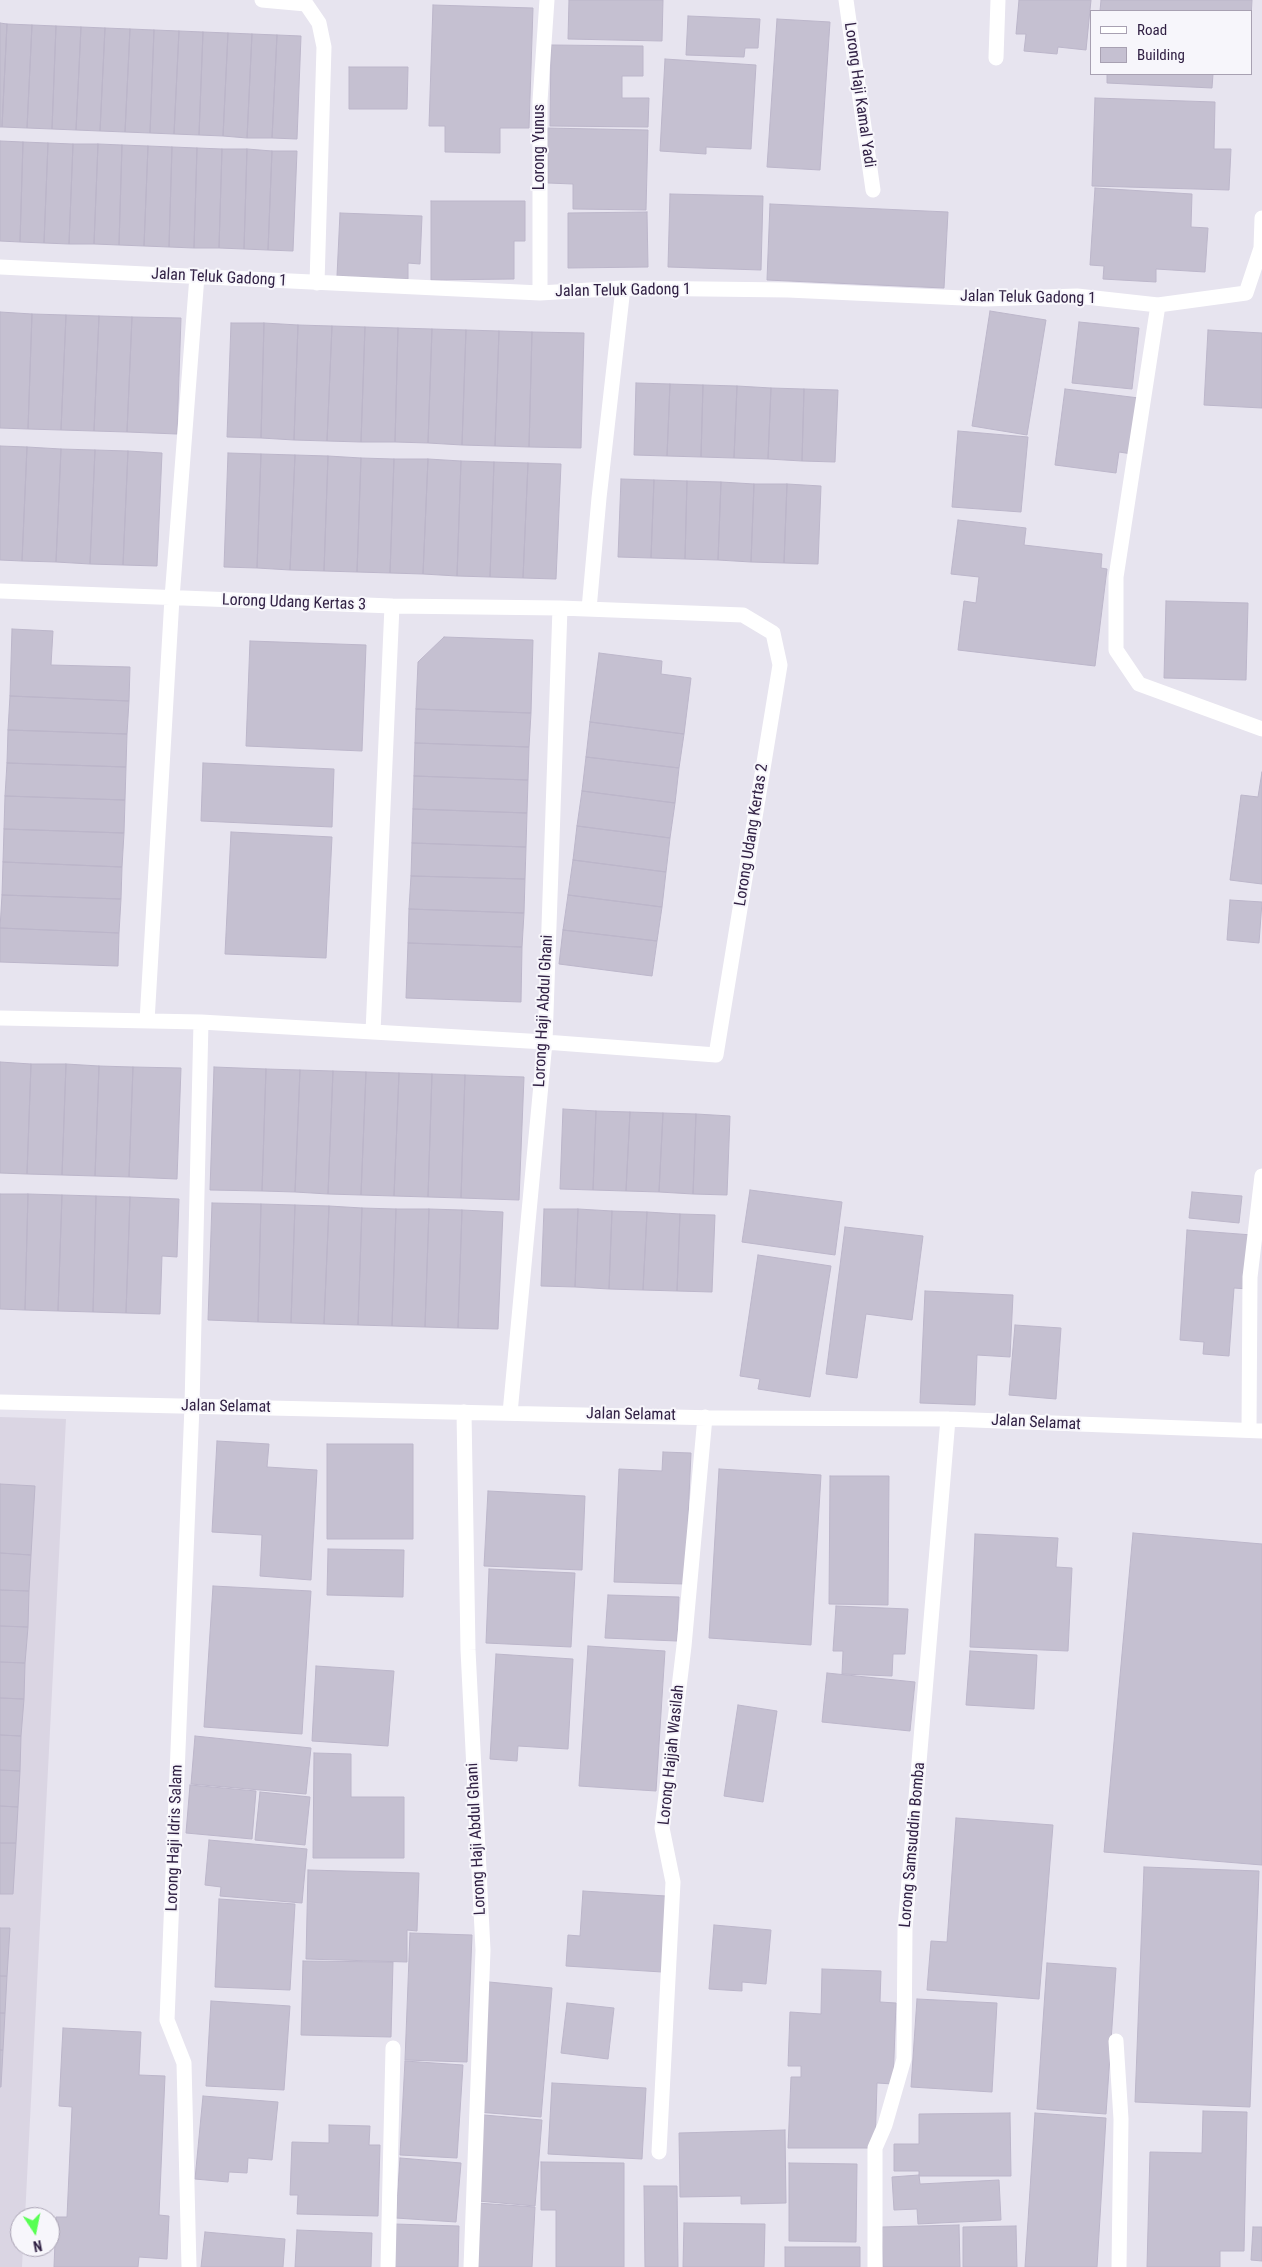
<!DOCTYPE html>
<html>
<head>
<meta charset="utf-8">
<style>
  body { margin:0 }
  #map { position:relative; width:1262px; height:2267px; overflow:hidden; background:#e7e4ef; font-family:"Roboto Condensed",sans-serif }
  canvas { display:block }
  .legend { position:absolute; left:1090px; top:10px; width:162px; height:65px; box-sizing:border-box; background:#f7f6fb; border:1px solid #a8a1b2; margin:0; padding:6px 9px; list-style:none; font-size:15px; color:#312144 }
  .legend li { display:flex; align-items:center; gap:10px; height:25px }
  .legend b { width:25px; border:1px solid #a8a1b2 }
  .north { position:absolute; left:10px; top:2207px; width:50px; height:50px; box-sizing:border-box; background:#f7f6fb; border:1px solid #a8a1b2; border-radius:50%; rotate:169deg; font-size:14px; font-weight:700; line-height:20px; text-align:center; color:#312144 }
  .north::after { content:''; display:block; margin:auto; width:18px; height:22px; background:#57ff52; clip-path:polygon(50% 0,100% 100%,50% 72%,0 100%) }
</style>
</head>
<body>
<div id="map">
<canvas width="1262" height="2267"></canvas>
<ul class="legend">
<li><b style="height:6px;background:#fff"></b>Road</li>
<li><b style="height:14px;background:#c5c0d1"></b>Building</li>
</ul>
<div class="north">N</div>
</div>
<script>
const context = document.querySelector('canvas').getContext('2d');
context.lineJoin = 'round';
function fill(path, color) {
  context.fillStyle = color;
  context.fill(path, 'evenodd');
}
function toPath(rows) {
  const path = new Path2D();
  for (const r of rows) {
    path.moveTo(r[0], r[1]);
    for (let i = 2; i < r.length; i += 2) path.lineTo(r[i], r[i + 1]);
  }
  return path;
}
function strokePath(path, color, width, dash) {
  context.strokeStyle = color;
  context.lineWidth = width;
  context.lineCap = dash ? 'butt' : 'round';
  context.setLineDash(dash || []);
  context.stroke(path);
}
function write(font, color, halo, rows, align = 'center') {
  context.font = font + ' "Roboto Condensed",sans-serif';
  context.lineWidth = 4;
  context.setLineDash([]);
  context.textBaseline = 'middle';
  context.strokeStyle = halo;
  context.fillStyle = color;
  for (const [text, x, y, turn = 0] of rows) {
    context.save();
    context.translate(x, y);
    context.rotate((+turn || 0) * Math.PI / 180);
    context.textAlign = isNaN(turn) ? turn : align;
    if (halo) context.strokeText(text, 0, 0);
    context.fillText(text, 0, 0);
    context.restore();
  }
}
const built = toPath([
  [0,1417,66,1419,25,2217,20,2217,20,2247,23,2247,22,2267,0,2267]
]);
const building = toPath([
  [569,0,663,0,662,41,568,39,569,0],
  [1019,0,1091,0,1086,50,1058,47,1057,54,1024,51,1026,34,1016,34,1019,0],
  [1101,0,1252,0,1251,18,1251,11,1100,11,1101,0],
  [433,5,533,8,529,128,500,128,500,153,445,152,445,126,429,126,433,5],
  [688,16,760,19,758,48,745,48,744,57,686,55,688,16],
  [777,19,830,22,820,170,767,167,777,19],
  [0,23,7,24,2,127,0,127,0,23],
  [7,24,32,25,27,128,2,127,7,24],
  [32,25,56,26,52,129,27,128,32,25],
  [56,26,81,27,76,130,52,129,56,26],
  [81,27,105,28,100,131,76,130,81,27],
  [105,28,130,29,125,132,100,131,105,28],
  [130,29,154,30,150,133,125,132,130,29],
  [154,30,179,31,174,134,150,133,154,30],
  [179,31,203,32,199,135,174,134,179,31],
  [203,32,228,33,223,136,199,135,203,32],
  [228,33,252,34,247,138,223,136,228,33],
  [252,34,277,35,272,138,247,138,252,34],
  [277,35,301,36,297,139,272,138,277,35],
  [551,45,643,46,643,76,622,76,622,98,649,98,648,127,550,126,551,45],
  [665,59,756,65,751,149,706,147,706,154,660,151,665,59],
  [349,67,408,67,407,109,349,109,349,67],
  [1107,74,1213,74,1212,88,1107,83,1107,74],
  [1095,98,1215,102,1214,149,1231,149,1229,190,1092,186,1095,98],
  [544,128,648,130,646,210,573,209,573,184,548,183,548,155,543,155,544,128],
  [0,141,23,142,20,242,0,241,0,141],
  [23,142,48,143,44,243,20,242,23,142],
  [48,143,73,144,69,244,44,243,48,143],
  [73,144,98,144,94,244,69,244,73,144],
  [98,144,122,145,119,245,94,244,98,144],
  [122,145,148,146,144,246,119,245,122,145],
  [148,146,172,147,169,247,144,246,148,146],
  [172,147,197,148,194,248,169,247,172,147],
  [197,148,222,149,219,248,194,248,197,148],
  [222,149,247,149,244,249,219,248,222,149],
  [247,149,272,151,268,250,244,249,247,149],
  [272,151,297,151,293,251,268,250,272,151],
  [1095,188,1192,194,1191,227,1208,228,1205,272,1156,269,1156,282,1103,279,1104,266,1090,265,1095,188],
  [670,194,763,196,761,270,668,267,670,194],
  [431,201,525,201,525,241,514,241,514,279,431,280,431,201],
  [770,204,948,212,944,288,767,280,770,204],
  [647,212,648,267,568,268,568,213,647,212],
  [340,213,422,216,420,264,408,263,408,279,337,276,340,213],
  [990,311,1046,320,1027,435,972,426,990,311],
  [0,312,32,314,28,429,0,428,0,312],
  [32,314,66,315,61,430,28,429,32,314],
  [66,315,99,316,94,431,61,430,66,315],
  [99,316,132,317,127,432,94,431,99,316],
  [132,317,181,318,177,434,127,432,132,317],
  [1079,322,1139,328,1132,389,1072,383,1079,322],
  [231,323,264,323,261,438,227,437,231,323],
  [264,323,298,325,294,440,261,438,264,323],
  [298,325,332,326,327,441,294,440,298,325],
  [332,326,365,327,361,442,327,441,332,326],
  [365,327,398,328,395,442,361,442,365,327],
  [398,328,432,329,428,443,395,442,398,328],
  [432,329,466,330,462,445,428,443,432,329],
  [466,330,499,331,495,446,462,445,466,330],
  [1208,330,1262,333,1262,408,1204,405,1208,330],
  [499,331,532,332,529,447,495,446,499,331],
  [532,332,584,333,581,448,529,447,532,332],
  [636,383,670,384,667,456,634,455,636,383],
  [670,384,703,385,701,457,667,456,670,384],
  [703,385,737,386,734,458,701,457,703,385],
  [737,386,771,388,768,459,734,458,737,386],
  [771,388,804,389,802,461,768,459,771,388],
  [804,389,838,390,835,462,802,461,804,389],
  [1065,389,1139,398,1132,454,1119,452,1116,473,1055,465,1065,389],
  [958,431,1028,437,1021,512,952,507,958,431],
  [0,446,27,447,22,561,0,560,0,446],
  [27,447,61,449,56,562,22,561,27,447],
  [61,449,95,450,90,564,56,562,61,449],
  [95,450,128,451,123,565,90,564,95,450],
  [128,451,162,453,157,566,123,565,128,451],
  [228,453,261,454,257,568,224,567,228,453],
  [261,454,295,455,290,570,257,568,261,454],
  [295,455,328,456,324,571,290,570,295,455],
  [328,456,361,458,357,572,324,571,328,456],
  [361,458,394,459,390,573,357,572,361,458],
  [394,459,428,459,423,574,390,573,394,459],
  [428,459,461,461,457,576,423,574,428,459],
  [461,461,494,462,490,577,457,576,461,461],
  [494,462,528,463,523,578,490,577,494,462],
  [528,463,561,464,556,579,523,578,528,463],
  [621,479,654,480,651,558,618,557,621,479],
  [654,480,687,481,685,559,651,558,654,480],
  [687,481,721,482,718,560,685,559,687,481],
  [721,482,754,484,751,562,718,560,721,482],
  [754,484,787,484,784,563,751,562,754,484],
  [787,484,821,486,818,564,784,563,787,484],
  [958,520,1026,528,1024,545,1102,554,1101,568,1107,569,1095,666,958,650,964,601,976,603,979,577,951,574,958,520],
  [1166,601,1248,603,1246,680,1164,678,1166,601],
  [12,629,53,631,51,665,130,667,129,701,10,696,12,629],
  [444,637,533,640,531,713,416,709,418,662,444,637],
  [250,641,366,645,362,751,246,746,250,641],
  [599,653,662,661,661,674,691,678,684,734,590,722,599,653],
  [10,696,129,701,127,734,8,730,10,696],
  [416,709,531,713,529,747,415,743,416,709],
  [590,722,684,734,679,768,586,757,590,722],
  [8,730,127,734,126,767,7,763,8,730],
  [415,743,529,747,528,780,414,776,415,743],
  [586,757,679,768,675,803,582,791,586,757],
  [7,763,126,767,125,800,5,796,7,763],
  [203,763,334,769,332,827,201,821,203,763],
  [1262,772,1262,884,1230,880,1241,795,1258,797,1262,772],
  [414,776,528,780,527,813,413,809,414,776],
  [582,791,675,803,670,838,577,826,582,791],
  [5,796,125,800,124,833,4,829,5,796],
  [413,809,527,813,526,847,412,843,413,809],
  [577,826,670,838,666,872,573,860,577,826],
  [4,829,124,833,122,867,3,862,4,829],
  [231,832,332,837,326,958,225,954,231,832],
  [412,843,526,847,525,879,411,876,412,843],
  [573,860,666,872,662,907,568,895,573,860],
  [3,862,122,867,121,899,2,895,3,862],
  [411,876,525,879,524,913,409,909,411,876],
  [2,895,121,899,119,933,0,928,2,895],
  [568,895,662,907,657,941,563,930,568,895],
  [1230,900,1262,902,1259,943,1227,940,1230,900],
  [409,909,524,913,522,947,408,943,409,909],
  [0,928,119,933,118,966,0,962,0,928],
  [563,930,657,941,652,976,559,964,563,930],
  [408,943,522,947,521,1002,406,998,408,943],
  [0,1062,31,1064,27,1174,0,1173,0,1062],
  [31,1064,66,1064,62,1175,27,1174,31,1064],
  [66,1064,99,1066,95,1176,62,1175,66,1064],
  [99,1066,133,1067,129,1177,95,1176,99,1066],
  [133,1067,181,1068,177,1179,129,1177,133,1067],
  [214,1067,266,1069,262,1191,210,1190,214,1067],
  [266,1069,300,1070,295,1192,262,1191,266,1069],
  [300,1070,333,1071,328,1194,295,1192,300,1070],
  [333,1071,366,1072,361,1195,328,1194,333,1071],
  [366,1072,399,1073,394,1196,361,1195,366,1072],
  [399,1073,432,1074,428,1197,394,1196,399,1073],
  [432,1074,465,1075,461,1198,428,1197,432,1074],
  [465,1075,524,1077,519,1200,461,1198,465,1075],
  [563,1109,596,1111,593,1190,560,1189,563,1109],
  [596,1111,630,1112,626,1191,593,1190,596,1111],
  [630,1112,663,1113,659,1192,626,1191,630,1112],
  [663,1113,696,1114,693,1194,659,1192,663,1113],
  [696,1114,730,1116,727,1195,693,1194,696,1114],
  [750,1190,842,1202,835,1255,742,1242,750,1190],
  [1192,1192,1242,1196,1239,1223,1189,1218,1192,1192],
  [0,1194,28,1194,25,1310,0,1309,0,1194],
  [28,1194,62,1195,58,1311,25,1310,28,1194],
  [62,1195,96,1196,93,1312,58,1311,62,1195],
  [96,1196,130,1197,126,1313,93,1312,96,1196],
  [130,1197,179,1199,177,1257,162,1256,160,1314,126,1313,130,1197],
  [212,1203,261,1204,258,1322,208,1320,212,1203],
  [261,1204,295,1205,291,1323,258,1322,261,1204],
  [295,1205,329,1206,324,1324,291,1323,295,1205],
  [329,1206,362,1208,358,1325,324,1324,329,1206],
  [362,1208,396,1209,392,1326,358,1325,362,1208],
  [396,1209,429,1209,425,1327,392,1326,396,1209],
  [429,1209,462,1210,458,1328,425,1327,429,1209],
  [544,1209,578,1209,575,1287,541,1286,544,1209],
  [578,1209,612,1211,609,1289,575,1287,578,1209],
  [462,1210,503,1212,498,1329,458,1328,462,1210],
  [612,1211,647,1212,643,1290,609,1289,612,1211],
  [647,1212,680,1214,677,1291,643,1290,647,1212],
  [680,1214,715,1215,712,1292,677,1291,680,1214],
  [845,1227,923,1236,912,1320,866,1314,857,1378,826,1374,845,1227],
  [1187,1230,1252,1235,1248,1289,1234,1288,1229,1356,1203,1354,1204,1342,1180,1340,1187,1230],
  [758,1255,831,1266,810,1397,758,1389,760,1379,740,1376,758,1255],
  [925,1291,1013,1295,1010,1357,977,1355,975,1405,920,1403,925,1291],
  [1015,1325,1061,1328,1056,1399,1009,1395,1015,1325],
  [217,1441,269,1444,267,1467,317,1470,311,1580,260,1576,262,1535,212,1532,217,1441],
  [327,1444,413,1444,413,1539,327,1539,327,1444],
  [663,1452,691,1453,685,1584,614,1582,619,1469,662,1471,663,1452],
  [719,1469,821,1475,811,1645,709,1638,719,1469],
  [830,1476,889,1476,888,1605,829,1604,830,1476],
  [0,1484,35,1486,31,1555,0,1553,0,1484],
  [488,1491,585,1496,582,1570,484,1566,488,1491],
  [1133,1533,1262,1544,1262,1865,1104,1852,1133,1533],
  [975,1534,1058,1538,1056,1567,1072,1568,1068,1651,970,1647,975,1534],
  [328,1549,404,1550,403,1597,327,1595,328,1549],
  [0,1553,31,1555,29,1591,0,1590,0,1553],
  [489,1569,575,1573,571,1647,486,1643,489,1569],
  [213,1586,311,1591,302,1734,204,1727,213,1586],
  [0,1590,29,1591,28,1627,0,1626,0,1590],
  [608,1595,679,1597,677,1641,605,1638,608,1595],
  [836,1606,908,1609,905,1654,893,1654,892,1676,842,1674,843,1651,833,1651,836,1606],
  [0,1626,28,1627,25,1663,0,1662,0,1626],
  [588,1646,665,1651,656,1791,579,1786,588,1646],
  [970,1651,1037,1655,1034,1709,966,1705,970,1651],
  [496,1654,573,1659,568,1749,518,1746,517,1761,490,1759,496,1654],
  [0,1662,25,1663,24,1699,0,1698,0,1662],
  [316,1666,394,1671,388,1746,312,1741,316,1666],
  [827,1673,915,1682,910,1731,822,1722,827,1673],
  [0,1698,24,1699,21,1736,0,1735,0,1698],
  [738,1705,777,1711,763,1802,724,1796,738,1705],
  [0,1735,21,1736,20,1771,0,1770,0,1735],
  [195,1736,311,1748,306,1794,191,1784,195,1736],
  [314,1753,351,1754,351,1797,404,1797,404,1858,313,1858,314,1753],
  [0,1770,20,1771,18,1807,0,1806,0,1770],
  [190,1785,256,1791,252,1839,186,1833,190,1785],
  [260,1792,310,1797,305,1845,255,1840,260,1792],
  [0,1806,18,1807,16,1843,0,1843,0,1806],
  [956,1818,1053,1825,1039,1999,927,1990,931,1941,947,1942,956,1818],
  [209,1840,307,1849,302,1903,220,1896,221,1887,205,1885,209,1840],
  [0,1843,16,1843,13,1894,0,1894,0,1843],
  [1144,1867,1259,1871,1250,2107,1135,2102,1144,1867],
  [308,1870,419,1873,417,1931,407,1930,407,1962,306,1959,308,1870],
  [583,1891,666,1896,662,1972,566,1966,568,1935,580,1936,583,1891],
  [219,1899,295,1904,290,1990,215,1987,219,1899],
  [714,1925,771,1930,766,1984,742,1982,742,1991,709,1989,714,1925],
  [0,1928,10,1928,7,1976,0,1976,0,1928],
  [410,1933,472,1935,467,2062,405,2060,410,1933],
  [303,1961,393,1962,391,2037,301,2035,303,1961],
  [1047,1963,1116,1968,1106,2114,1037,2109,1047,1963],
  [822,1969,881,1971,880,2002,896,2003,893,2084,877,2083,875,2148,788,2148,791,2077,801,2077,801,2066,788,2066,790,2012,821,2014,822,1969],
  [0,1976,7,1976,5,2013,0,2013,0,1976],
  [489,1982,552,1988,541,2117,477,2112,489,1982],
  [917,1999,997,2003,992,2092,911,2087,917,1999],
  [211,2001,290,2006,284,2090,206,2086,211,2001],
  [567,2003,614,2008,608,2059,561,2053,567,2003],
  [0,2013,5,2013,3,2050,0,2050,0,2013],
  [63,2028,141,2032,139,2075,165,2076,159,2215,169,2216,167,2259,139,2257,138,2267,54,2267,56,2217,67,2217,72,2107,59,2106,63,2028],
  [0,2050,3,2050,1,2087,0,2087,0,2050],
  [405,2061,463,2065,457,2158,400,2155,405,2061],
  [552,2083,646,2088,642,2159,548,2154,552,2083],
  [203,2096,278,2102,272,2160,248,2158,247,2173,229,2172,228,2182,195,2179,203,2096],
  [1203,2111,1247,2112,1244,2251,1220,2251,1220,2267,1147,2267,1150,2152,1202,2153,1203,2111],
  [1010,2113,1011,2176,919,2176,919,2171,894,2171,894,2144,919,2144,919,2114,1010,2113],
  [1035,2113,1106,2118,1097,2267,1025,2267,1035,2113],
  [484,2115,542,2120,535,2206,478,2201,484,2115],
  [329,2125,370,2126,369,2145,380,2145,378,2216,297,2214,298,2195,290,2195,292,2142,329,2143,329,2125],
  [785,2130,786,2203,741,2204,741,2196,680,2197,679,2133,785,2130],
  [400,2158,461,2163,456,2222,396,2218,400,2158],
  [541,2162,624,2163,624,2267,556,2267,556,2210,541,2210,541,2162],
  [789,2163,857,2164,856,2242,789,2241,789,2163],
  [919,2175,920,2184,999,2180,1001,2220,918,2224,917,2209,894,2210,892,2177,919,2175],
  [644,2186,677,2186,678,2267,645,2267,644,2186],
  [477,2203,535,2207,532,2267,473,2267,477,2203],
  [684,2223,765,2224,764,2267,683,2267,684,2223],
  [394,2224,459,2226,458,2267,392,2267,394,2224],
  [959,2225,960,2267,883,2267,882,2227,959,2225],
  [1016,2226,1017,2267,963,2267,963,2227,1016,2226],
  [1253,2227,1262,2227,1262,2261,1251,2260,1253,2227],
  [297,2230,372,2233,371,2267,295,2267,297,2230],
  [205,2232,285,2239,283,2267,201,2267,205,2232],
  [785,2247,860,2247,860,2267,785,2267,785,2247]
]);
const minor = toPath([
  [262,0,306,4,319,23,324,47,317,283],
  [846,0,873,190],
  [996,58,998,0],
  [0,267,540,293,623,288,788,290,985,299,1077,296,1158,305,1246,293,1261,248,1262,218],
  [540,293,540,101,547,0],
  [1158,305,1116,577,1116,650,1139,684,1262,729],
  [0,591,392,606,560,608,743,615,773,633,780,665,716,1055,545,1042,201,1022,0,1018],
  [589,609,599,498,623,288],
  [147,1021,172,598,197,276],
  [373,1032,392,606],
  [0,1402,718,1418,948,1419,1262,1431],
  [464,1412,468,1650,483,1950,471,2267],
  [510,1413,545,1042,560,608],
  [1249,1430,1250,1277,1262,1176],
  [1116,2041,1121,2119,1119,2267],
  [659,2152,673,1882,662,1828,684,1646,705,1417],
  [189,2267,184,2063,167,2020,192,1406,201,1022],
  [388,2267,393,2048],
  [875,2267,875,2148,885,2125,904,2059,905,1928,948,1419]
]);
const streetNames = [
  ["Lorong Haji Kamal Yadi",859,95,82],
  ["Lorong Yunus",540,147,-90],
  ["Jalan Teluk Gadong 1",219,278,3],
  ["Jalan Teluk Gadong 1",623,291,-1],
  ["Jalan Teluk Gadong 1",1028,298,1],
  ["Lorong Udang Kertas 3",294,603,2],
  ["Lorong Udang Kertas 2",752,835,-81],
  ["Lorong Haji Abdul Ghani",544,1011,-87],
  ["Jalan Selamat",226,1407,1],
  ["Jalan Selamat",631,1415,1],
  ["Jalan Selamat",1036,1423,3],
  ["Lorong Hajjah Wasilah",672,1755,-84],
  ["Lorong Haji Idris Salam",175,1838,-88],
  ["Lorong Haji Abdul Ghani",477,1839,-93],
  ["Lorong Samsuddin Bomba",913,1845,-85]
];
fill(built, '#dad5e3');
fill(building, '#c5c0d1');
strokePath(building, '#bcb6ca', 1);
strokePath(minor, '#fff', 15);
write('16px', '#312144', '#f7f6fb', streetNames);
</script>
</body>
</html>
